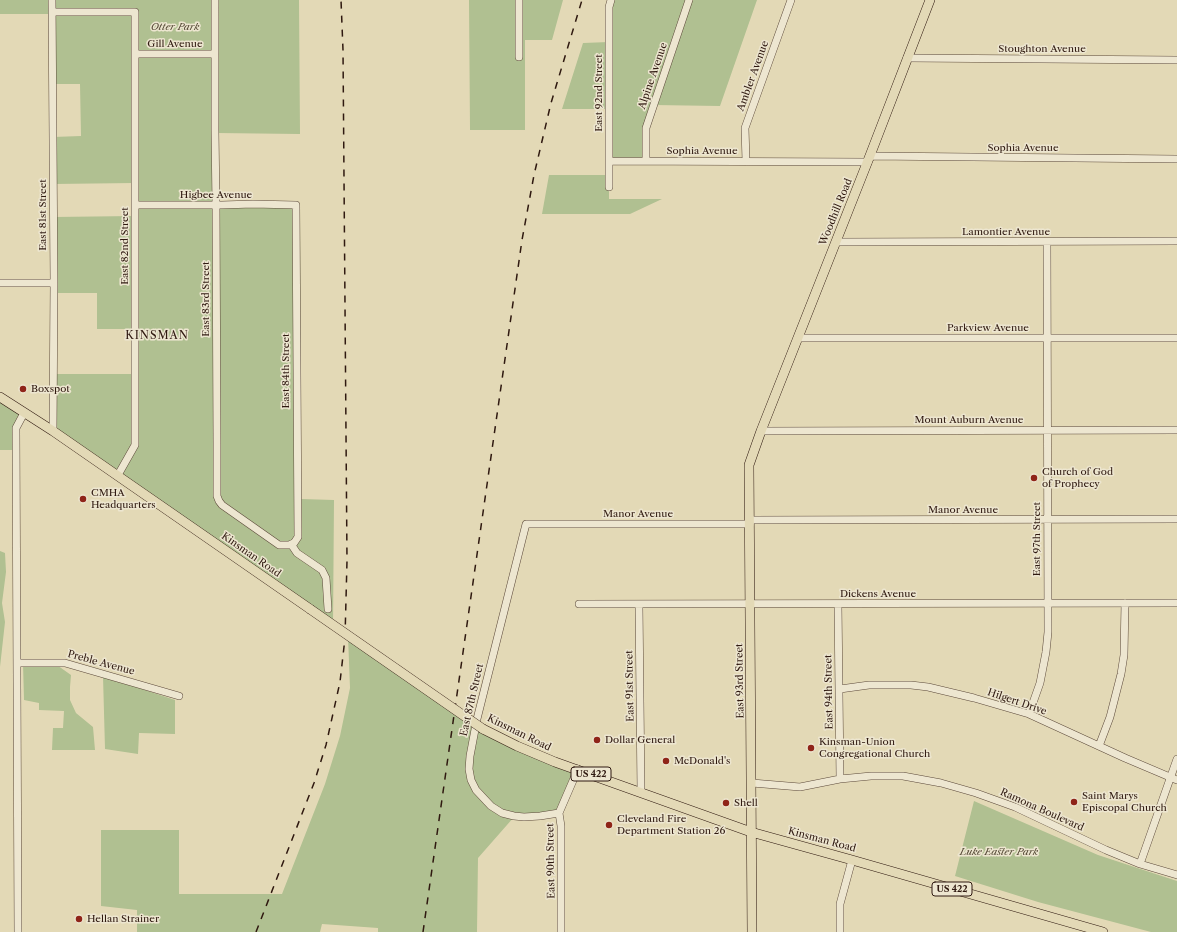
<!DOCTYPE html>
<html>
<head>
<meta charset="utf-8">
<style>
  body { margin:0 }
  canvas { display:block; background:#e3d9b6 }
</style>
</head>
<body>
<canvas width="1177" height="932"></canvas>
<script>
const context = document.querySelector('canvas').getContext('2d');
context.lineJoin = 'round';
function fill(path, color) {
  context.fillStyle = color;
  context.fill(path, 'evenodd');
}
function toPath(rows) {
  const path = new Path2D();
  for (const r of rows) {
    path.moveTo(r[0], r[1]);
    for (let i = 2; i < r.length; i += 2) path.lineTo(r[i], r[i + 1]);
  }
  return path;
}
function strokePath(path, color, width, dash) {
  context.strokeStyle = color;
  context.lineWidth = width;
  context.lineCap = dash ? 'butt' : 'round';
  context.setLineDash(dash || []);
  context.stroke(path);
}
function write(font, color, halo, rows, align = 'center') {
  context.font = font + ' "Libre Caslon Text",serif';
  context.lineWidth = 3;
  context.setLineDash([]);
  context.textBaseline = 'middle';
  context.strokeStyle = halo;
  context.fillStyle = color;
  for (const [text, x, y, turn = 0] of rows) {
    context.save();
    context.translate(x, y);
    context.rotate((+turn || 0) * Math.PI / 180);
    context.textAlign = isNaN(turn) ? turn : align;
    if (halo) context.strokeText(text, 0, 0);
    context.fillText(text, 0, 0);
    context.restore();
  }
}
const green = toPath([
  [0,0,299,0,300,134,216,133,216,205,300,205,301,499,334,500,333,626,53,431,53,374,135,374,135,329,97,329,97,293,54,293,53,217,135,216,135,183,53,184,53,137,81,136,80,84,52,84,52,14,0,14],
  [469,0,563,0,552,40,525,40,525,130,470,130],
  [611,0,757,0,720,106,653,105,646,128,646,161,609,161,609,109,562,109,583,43,609,42],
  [549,175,609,175,609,199,662,199,630,214,542,214],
  [0,397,24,413,16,428,16,450,0,450],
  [0,551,5,553,6,572,2,603,5,622,0,667],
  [348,636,483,729,578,769,559,813,514,817,478,858,477,932,378,932,378,928,322,924,320,932,137,932,137,910,101,906,101,830,179,830,179,894,282,894,325,784,340,736,350,688],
  [23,663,54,663,71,675,70,687,70,700,76,713,93,727,95,750,52,750,53,728,63,728,64,711,39,710,39,703,24,700],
  [103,676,175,700,175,734,139,733,138,754,105,749],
  [974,801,1098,855,1177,881,1177,932,1151,932,1038,902,955,876]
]);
const minor = toPath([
  [52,0,54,283,53,431],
  [519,0,519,57],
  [52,12,135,12,135,445,118,475],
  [135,54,215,54],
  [907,58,1177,60],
  [870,156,1177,159],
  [609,161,868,162],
  [646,161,646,128,689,0],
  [746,161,745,128,791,0],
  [609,187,609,7,611,0],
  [135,205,222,205,253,204,296,205,298,537,294,543,289,545,279,545,222,505,219,501,217,496,217,444,216,205,215,130,215,0],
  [836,242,1177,241],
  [0,283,54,283],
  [798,338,1177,338],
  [761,431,1177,430],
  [750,520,1177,519],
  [291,544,297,553,322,570,326,578,328,609],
  [579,604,1177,603],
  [838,604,840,779],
  [639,605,641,792],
  [17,663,65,663,179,696],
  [840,689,869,685,911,685,928,687,974,698,1029,714,1125,758,1177,780],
  [1029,714,1040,683,1046,652,1048,632,1047,242],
  [1099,746,1110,717,1121,674,1124,655,1125,603],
  [752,783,800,787,840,779,871,776,903,776,941,783,976,793,1015,807,1106,850,1140,864,1177,875],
  [559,813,540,816,524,817,514,816,502,813,491,806,476,790,471,780,469,769,470,756,477,719,526,524,750,524],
  [1140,864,1177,759],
  [18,932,16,428,24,413],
  [561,932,561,826,559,813,578,769],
  [840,932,840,904,852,860]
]);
const major = toPath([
  [0,397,53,431,310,609],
  [483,729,517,746,555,762,751,832,852,860,1103,932],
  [752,932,749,465,761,431,871,153,930,0]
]);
const rail = toPath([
  [256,932,314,783,326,745,340,682,345,638,347,561,343,50,341,0],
  [423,932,522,240,534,175,551,103,582,0]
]);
const majorBridge = toPath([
  [310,609,483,729]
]);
const markers = [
  [23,389,4,"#8f2418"],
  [1034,478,4,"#8f2418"],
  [83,499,4,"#8f2418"],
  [597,740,4,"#8f2418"],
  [811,748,4,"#8f2418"],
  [666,761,4,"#8f2418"],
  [1074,802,4,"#8f2418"],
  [726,803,4,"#8f2418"],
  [609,825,4,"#8f2418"],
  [79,919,4,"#8f2418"]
];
const shields = [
  [591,774,40],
  [952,889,40]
];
const shieldNames = [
  ["US 422",591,774],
  ["US 422",952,889]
];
const parkNames = [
  ["Otter Park",175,27],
  ["Luke Easter Park",999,852]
];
const streetNames = [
  ["Gill Avenue",175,44],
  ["Stoughton Avenue",1042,49],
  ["Alpine Avenue",653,76,-71],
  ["Ambler Avenue",753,76,-70],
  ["East 92nd Street",599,93,-90],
  ["Sophia Avenue",1023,148],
  ["Sophia Avenue",702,151],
  ["Higbee Avenue",216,195],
  ["Woodhill Road",836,212,-68],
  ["East 81st Street",43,215,-90],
  ["Lamontier Avenue",1006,232],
  ["East 82nd Street",125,246,-90],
  ["East 83rd Street",206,299,-90],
  ["Parkview Avenue",988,328],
  ["East 84th Street",286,371,-90],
  ["Mount Auburn Avenue",969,420],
  ["Manor Avenue",963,510],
  ["Manor Avenue",638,514],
  ["East 97th Street",1037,539,-90],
  ["Kinsman Road",251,555,35],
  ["Dickens Avenue",878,594],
  ["Preble Avenue",101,663,15],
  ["East 93rd Street",740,681,-91],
  ["East 91st Street",630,686,-91],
  ["East 94th Street",829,692,-91],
  ["East 87th Street",472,700,-77],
  ["Hilgert Drive",1017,702,19],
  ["Kinsman Road",519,733,26],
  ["Ramona Boulevard",1042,810,24],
  ["Kinsman Road",822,840,15],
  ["East 90th Street",551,861,-91]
];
const poiNames = [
  ["Boxspot",31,389],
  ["Church of God",1042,472],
  ["of Prophecy",1042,484],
  ["CMHA",91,493],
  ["Headquarters",91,505],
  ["Dollar General",605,740],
  ["Kinsman-Union",819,742],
  ["Congregational Church",819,754],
  ["McDonald's",674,761],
  ["Saint Marys",1082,796],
  ["Episcopal Church",1082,808],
  ["Shell",734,803],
  ["Cleveland Fire",617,819],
  ["Department Station 26",617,831],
  ["Hellan Strainer",87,919]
];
const neighbourhoodNames = [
  ["KINSMAN",157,336]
];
fill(green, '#b0c091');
strokePath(minor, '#5c493a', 8);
strokePath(major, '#2f1910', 10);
strokePath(minor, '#ede6d0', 7);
strokePath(major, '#e3d9b6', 9);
strokePath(rail, '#2f1910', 1.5, [7, 7]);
strokePath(majorBridge, '#2f1910', 10, []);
strokePath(majorBridge, '#e3d9b6', 9);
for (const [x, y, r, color] of markers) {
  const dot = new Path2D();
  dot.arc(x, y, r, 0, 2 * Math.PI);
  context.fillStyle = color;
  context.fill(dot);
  strokePath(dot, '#ede6d0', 1.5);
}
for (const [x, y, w] of shields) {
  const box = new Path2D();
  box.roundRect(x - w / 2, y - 7, w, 14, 3);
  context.fillStyle = '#ede6d0';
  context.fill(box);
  strokePath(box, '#2f1910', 1);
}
write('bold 9px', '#2f1910', null, shieldNames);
write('italic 10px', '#564b37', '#ede6d0', parkNames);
write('10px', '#2f1910', '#ede6d0', streetNames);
write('10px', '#2f1910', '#ede6d0', poiNames, 'left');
context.letterSpacing = '1px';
write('11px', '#2f1910', '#ede6d0', neighbourhoodNames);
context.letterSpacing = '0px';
</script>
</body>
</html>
